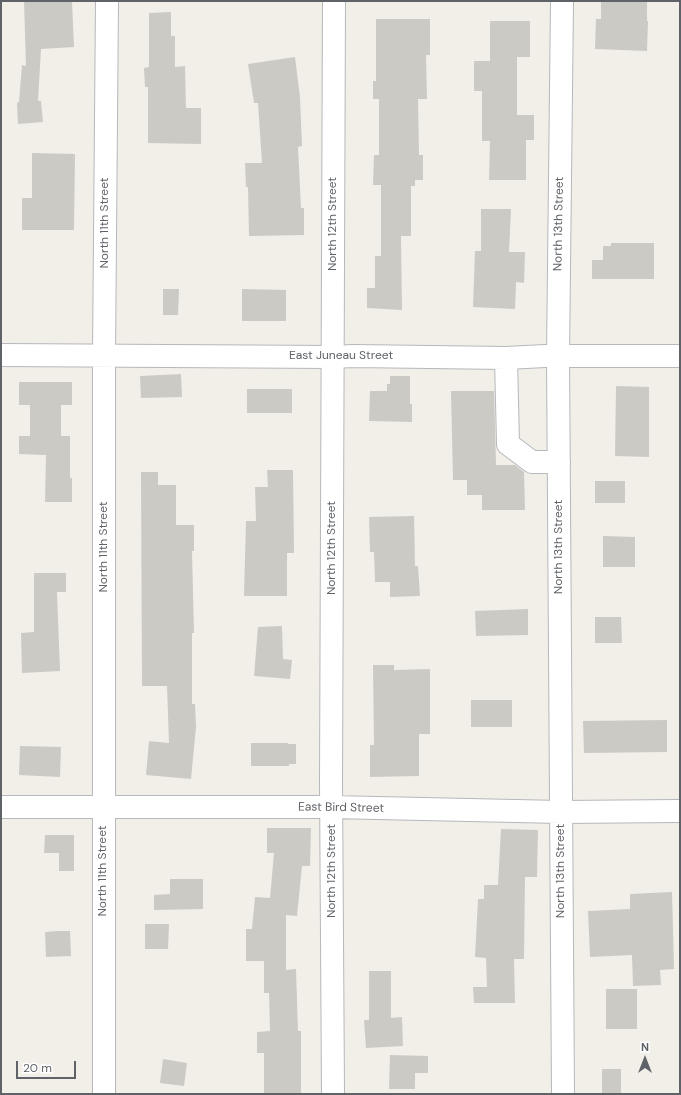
<!DOCTYPE html>
<html>
<head>
<meta charset="utf-8">
<style>
  body { margin:0 }
  #map { position:relative; width:681px; height:1095px; overflow:hidden; background:#f1efe8; font-family:"DM Sans",sans-serif }
  canvas { display:block }
  .frame { position:absolute; inset:0; border:2px solid #5f6368; pointer-events:none }
  .north { position:absolute; left:625px; top:1039px; width:40px; height:40px; -webkit-text-stroke:3px #fff; paint-order:stroke; rotate:0deg; font-size:11px; font-weight:700; line-height:16px; text-align:center; color:#5f6368 }
  .north::after { content:''; display:block; margin:auto; width:14px; height:18px; background:#5f6368; clip-path:polygon(50% 0,100% 100%,50% 72%,0 100%) }
  .scale { position:absolute; left:16px; top:1061px; width:60px; height:18px; box-sizing:border-box; border:2px solid #5f6368; border-top:0; padding-left:5px; font-size:12px; line-height:14px; white-space:nowrap; color:#5f6368; -webkit-text-stroke:3px #fff; paint-order:stroke }
</style>
</head>
<body>
<div id="map">
<canvas width="681" height="1095"></canvas>
<div class="frame"></div>
<div class="north">N</div>
<div class="scale">20 m</div>
</div>
<script>
const context = document.querySelector('canvas').getContext('2d');
context.lineJoin = 'round';
function fill(path, color) {
  context.fillStyle = color;
  context.fill(path, 'evenodd');
}
function toPath(rows) {
  const path = new Path2D();
  for (const r of rows) {
    path.moveTo(r[0], r[1]);
    for (let i = 2; i < r.length; i += 2) path.lineTo(r[i], r[i + 1]);
  }
  return path;
}
function strokePath(path, color, width, dash) {
  context.strokeStyle = color;
  context.lineWidth = width;
  context.lineCap = dash ? 'butt' : 'round';
  context.setLineDash(dash || []);
  context.stroke(path);
}
function write(font, color, halo, rows, align = 'center') {
  context.font = font + ' "DM Sans",sans-serif';
  context.lineWidth = 4;
  context.setLineDash([]);
  context.textBaseline = 'middle';
  context.strokeStyle = halo;
  context.fillStyle = color;
  for (const [text, x, y, turn = 0] of rows) {
    context.save();
    context.translate(x, y);
    context.rotate((+turn || 0) * Math.PI / 180);
    context.textAlign = isNaN(turn) ? turn : align;
    if (halo) context.strokeText(text, 0, 0);
    context.fillText(text, 0, 0);
    context.restore();
  }
}
const building = toPath([
  [24,1,72,1,74,47,41,49,38,101,41,101,43,122,18,124,17,103,19,102,22,65,26,66],
  [601,1,647,1,647,21,648,21,647,51,595,49,596,19,601,19],
  [171,12,171,36,175,36,175,67,185,66,186,108,201,108,201,144,148,143,148,87,145,87,144,68,149,67,149,13],
  [376,19,430,19,430,55,426,55,427,99,418,99,419,155,423,155,423,180,415,180,415,186,411,186,411,236,401,236,402,310,367,308,367,288,375,288,375,256,381,256,381,185,373,185,374,155,379,155,379,99,373,99,373,81,376,81],
  [490,21,530,21,530,57,517,57,517,115,534,115,534,140,526,140,526,180,489,180,490,141,482,141,482,91,474,91,474,61,490,61],
  [295,57,300,97,302,146,298,147,301,208,304,208,304,235,249,236,248,187,246,187,245,163,262,163,258,103,254,103,248,64],
  [32,153,75,154,74,230,22,230,22,198,32,198],
  [481,209,511,209,509,252,525,252,524,283,516,282,515,309,473,307,475,251,481,251],
  [611,243,654,243,654,279,592,279,592,260,603,260,603,246,611,246],
  [163,289,179,289,178,315,163,315],
  [242,289,286,290,286,321,242,321],
  [181,374,182,397,141,398,140,376],
  [390,376,410,376,410,404,412,404,412,422,369,421,370,391,387,391,387,384,390,384],
  [19,382,72,382,72,405,61,405,61,436,70,436,70,478,72,478,72,502,45,502,46,455,19,454,19,436,30,436,30,405,19,405],
  [616,386,649,387,649,457,615,456],
  [247,389,292,389,292,413,247,413],
  [451,391,494,391,496,465,515,465,524,472,525,510,482,510,482,495,467,495,467,480,453,480],
  [267,470,293,470,294,553,287,553,287,596,244,596,246,521,256,521,255,487,268,487],
  [141,472,158,472,158,485,176,485,176,525,194,525,194,551,192,551,194,633,192,633,192,704,195,704,196,727,191,779,146,775,149,741,169,743,167,686,142,686],
  [595,481,625,481,625,503,595,503],
  [414,516,415,566,418,566,420,596,390,597,390,582,375,582,374,552,370,552,369,517],
  [603,536,635,537,635,567,603,567],
  [34,573,66,573,66,592,57,592,60,671,22,673,21,633,34,632],
  [528,609,528,635,476,636,475,611],
  [595,617,621,617,622,643,595,643],
  [282,626,283,659,292,660,290,679,254,676,258,627],
  [373,665,394,665,394,670,430,669,430,734,419,734,419,776,370,777,370,745,374,745],
  [471,700,512,700,512,727,471,727],
  [667,720,667,752,584,753,583,721],
  [251,743,288,743,288,744,296,744,296,764,289,764,289,766,251,766],
  [20,746,61,747,60,777,19,775],
  [267,828,311,828,310,866,302,866,297,916,286,915,286,970,296,969,298,1031,301,1031,301,1094,264,1094,264,1053,257,1053,257,1032,270,1031,269,993,264,993,264,961,246,961,246,929,252,929,255,897,270,898,274,853,267,853],
  [501,829,538,830,537,877,525,877,524,959,514,959,515,1003,474,1003,473,987,487,987,486,958,475,957,478,899,484,899,484,885,498,885],
  [45,835,74,835,74,871,59,871,59,853,44,853],
  [170,879,203,879,203,909,154,910,154,895,170,894],
  [672,892,674,969,660,970,661,985,633,986,632,955,590,957,588,911,630,909,630,894],
  [145,924,169,924,168,949,145,949],
  [58,931,70,931,71,956,46,957,45,932],
  [369,971,391,971,391,1018,402,1017,403,1046,366,1048,364,1020,369,1020],
  [606,989,637,989,637,1029,606,1029],
  [390,1055,428,1056,428,1073,415,1073,415,1089,389,1089],
  [163,1059,187,1063,184,1086,160,1083],
  [602,1069,621,1069,621,1094,602,1094]
]);
const minor = toPath([
  [562,1,558,356,563,1094],
  [1,355,332,357,353,356,506,358,545,356,680,356],
  [506,358,508,444,532,462,559,462],
  [1,807,331,807,561,812,680,811],
  [104,1094,104,355,107,1],
  [333,1094,331,782,334,1]
]);
const streetNames = [
  ["North 11th Street",105,223,-90],
  ["North 12th Street",333,224,-90],
  ["North 13th Street",559,224,-89],
  ["East Juneau Street",341,356],
  ["North 11th Street",104,547,-90],
  ["North 13th Street",559,547,-90],
  ["North 12th Street",332,548,-90],
  ["East Bird Street",341,808,1],
  ["North 11th Street",103,871,-90],
  ["North 12th Street",332,871,-90],
  ["North 13th Street",561,871,-90]
];
fill(building, '#cccac5');
strokePath(minor, '#b5b8bc', 24);
strokePath(minor, '#fff', 22);
write('12px', '#5f6368', '#fff', streetNames);
</script>
</body>
</html>
